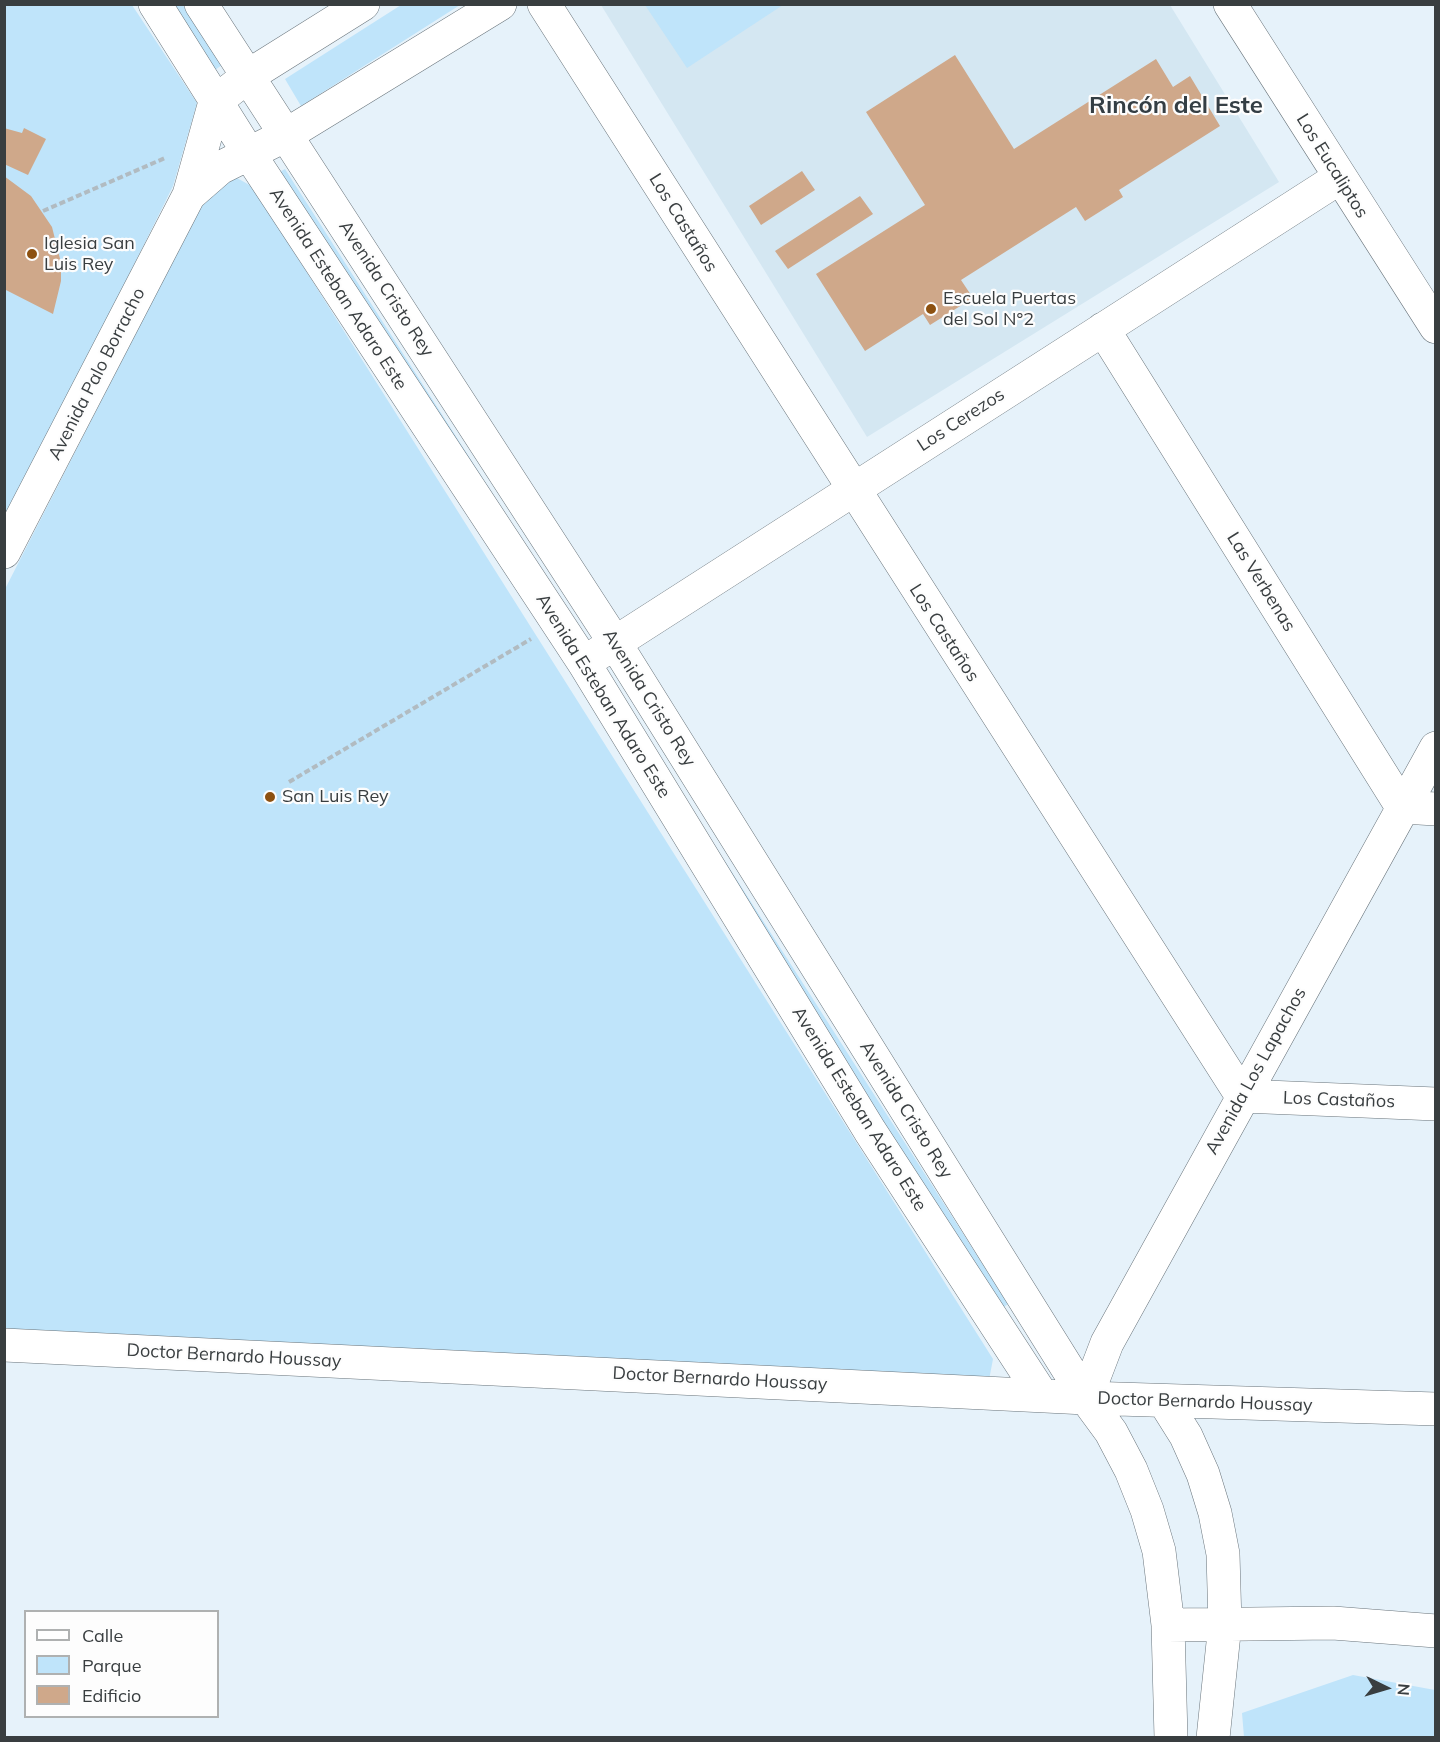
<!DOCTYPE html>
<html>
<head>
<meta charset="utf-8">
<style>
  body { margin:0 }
  #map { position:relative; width:1440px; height:1742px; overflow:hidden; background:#e6f2fa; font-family:Mulish,sans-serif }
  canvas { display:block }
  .frame { position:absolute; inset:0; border:6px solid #393e40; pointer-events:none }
  .legend { position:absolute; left:24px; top:1610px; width:195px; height:108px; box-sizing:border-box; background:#fdfdfd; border:2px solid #afb1b1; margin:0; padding:8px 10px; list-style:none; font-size:18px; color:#393e40 }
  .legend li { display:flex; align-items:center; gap:12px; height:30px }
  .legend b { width:30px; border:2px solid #afb1b1 }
  .north { position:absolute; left:1356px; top:1658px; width:60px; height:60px; -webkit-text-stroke:4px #fdfdfd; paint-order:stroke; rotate:95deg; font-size:16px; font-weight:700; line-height:24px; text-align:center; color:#393e40 }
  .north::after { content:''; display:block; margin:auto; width:21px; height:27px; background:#393e40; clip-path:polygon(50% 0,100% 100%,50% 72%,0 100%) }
</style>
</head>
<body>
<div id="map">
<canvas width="1440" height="1742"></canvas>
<div class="frame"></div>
<ul class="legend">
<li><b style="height:8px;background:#fff"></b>Calle</li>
<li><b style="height:16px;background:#bfe4fa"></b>Parque</li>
<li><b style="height:16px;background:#cfa88a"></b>Edificio</li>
</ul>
<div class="north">N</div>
</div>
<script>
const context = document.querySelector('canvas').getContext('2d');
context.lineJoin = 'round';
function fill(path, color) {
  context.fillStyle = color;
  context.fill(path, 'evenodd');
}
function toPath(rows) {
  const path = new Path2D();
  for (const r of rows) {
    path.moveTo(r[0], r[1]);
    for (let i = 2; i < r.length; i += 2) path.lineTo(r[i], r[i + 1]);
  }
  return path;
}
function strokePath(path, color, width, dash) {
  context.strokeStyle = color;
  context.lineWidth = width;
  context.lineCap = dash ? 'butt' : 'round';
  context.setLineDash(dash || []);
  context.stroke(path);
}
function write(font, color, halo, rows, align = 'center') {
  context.font = font + ' Mulish,sans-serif';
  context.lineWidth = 4.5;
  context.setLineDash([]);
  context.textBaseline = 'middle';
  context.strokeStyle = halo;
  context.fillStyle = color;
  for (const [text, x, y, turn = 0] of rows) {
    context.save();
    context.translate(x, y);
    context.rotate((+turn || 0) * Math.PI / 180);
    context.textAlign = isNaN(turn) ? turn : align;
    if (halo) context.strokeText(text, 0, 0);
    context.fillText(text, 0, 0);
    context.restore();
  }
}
const built = toPath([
  [601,5,1170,5,1279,182,867,437]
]);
const green = toPath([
  [5,5,132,5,197,103,173,186,5,525],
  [173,5,183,5,222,65,215,70],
  [401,5,460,5,301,106,285,79],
  [645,5,783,5,687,68],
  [285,169,574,621,278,173],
  [237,178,253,187,993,1359,989,1380,5,1329,4,591,202,204,219,183],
  [632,716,1008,1304,1001,1309,624,720],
  [1353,1675,1435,1690,1435,1737,1244,1737,1242,1713]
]);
const building = toPath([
  [955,55,1014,149,1156,59,1173,87,1190,76,1220,126,1119,190,1123,197,1085,221,1076,207,961,280,973,298,930,325,923,314,865,351,816,274,925,205,866,112],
  [4,128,22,133,24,128,46,139,28,175,4,164],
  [802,171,815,190,761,225,749,206],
  [4,176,31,196,52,227,61,263,61,281,53,314,4,289],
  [860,196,873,214,788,269,775,251]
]);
const path = toPath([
  [43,211,165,158],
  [289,782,531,639]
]);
const minor = toPath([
  [155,4,248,152,584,663,870,1131,1041,1394],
  [201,4,615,643,1086,1398,1111,1432,1131,1470,1147,1510,1159,1551,1168,1625,1171,1738],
  [544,4,1242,1096,1436,1104],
  [1230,4,1436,327],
  [189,195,220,168,286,135,500,4],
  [1103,329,1402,807,1436,809],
  [4,552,189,195,215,102,248,76,363,4],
  [596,655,1339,178],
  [4,1345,1086,1398,1436,1409],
  [1086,1398,1107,1343,1436,748],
  [1164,1401,1186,1436,1203,1474,1215,1513,1223,1554,1225,1624,1213,1738],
  [1168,1625,1333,1623,1436,1631]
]);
const markers = [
  [32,254,6,"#8d5111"],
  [931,309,6,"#8d5111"],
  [270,797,6,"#8d5111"]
];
const streetNames = [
  ["Los Eucaliptos",1332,166,58],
  ["Los Castaños",683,223,58],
  ["Avenida Esteban Adaro Este",338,289,57],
  ["Avenida Cristo Rey",386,289,57],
  ["Avenida Palo Borracho",97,374,-63],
  ["Los Cerezos",961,420,-33],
  ["Las Verbenas",1261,582,58],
  ["Los Castaños",944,633,57],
  ["Avenida Esteban Adaro Este",603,696,58],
  ["Avenida Cristo Rey",649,698,58],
  ["Avenida Los Lapachos",1256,1071,-61],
  ["Los Castaños",1339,1100,2],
  ["Avenida Esteban Adaro Este",859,1109,58],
  ["Avenida Cristo Rey",906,1110,58],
  ["Doctor Bernardo Houssay",234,1356,3],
  ["Doctor Bernardo Houssay",720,1379,3],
  ["Doctor Bernardo Houssay",1205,1402,2]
];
const poiNames = [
  ["Iglesia San",44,244],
  ["Luis Rey",44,265],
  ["Escuela Puertas",943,299],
  ["del Sol N°2",943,320],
  ["San Luis Rey",282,797]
];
const districtNames = [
  ["Rincón del Este",1176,106]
];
fill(built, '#d4e7f2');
fill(green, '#bfe4fa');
fill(building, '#cfa88a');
strokePath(minor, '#69747b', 34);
strokePath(path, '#b1bbc1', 4, [6, 3]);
strokePath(minor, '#fff', 33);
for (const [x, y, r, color] of markers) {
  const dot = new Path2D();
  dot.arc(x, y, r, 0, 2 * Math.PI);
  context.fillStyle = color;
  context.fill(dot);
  strokePath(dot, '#fdfdfd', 2);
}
write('18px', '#393e40', '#fdfdfd', streetNames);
write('18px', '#393e40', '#fdfdfd', poiNames, 'left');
write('bold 24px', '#343e44', '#fdfdfd', districtNames);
</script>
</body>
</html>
